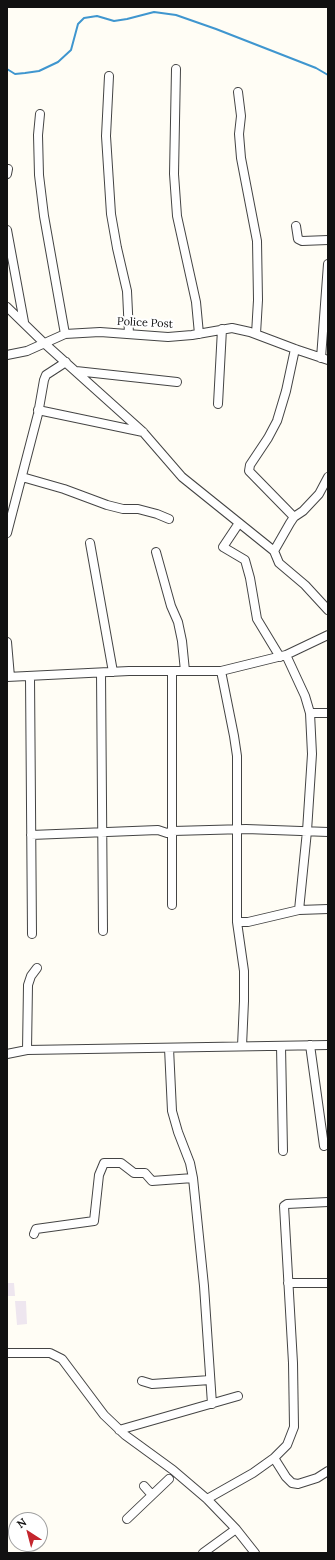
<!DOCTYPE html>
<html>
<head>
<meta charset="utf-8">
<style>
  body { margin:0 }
  #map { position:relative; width:335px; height:1560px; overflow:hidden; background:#fffdf5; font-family:Lora,serif }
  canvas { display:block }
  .frame { position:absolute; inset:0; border:8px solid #111; pointer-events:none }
  .north { position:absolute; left:8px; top:1512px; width:40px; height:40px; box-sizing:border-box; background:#fff; border:1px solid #a0a0a0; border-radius:50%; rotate:324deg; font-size:11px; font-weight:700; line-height:16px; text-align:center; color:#111 }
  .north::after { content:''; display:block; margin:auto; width:14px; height:18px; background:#c4262e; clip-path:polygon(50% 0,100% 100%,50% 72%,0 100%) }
</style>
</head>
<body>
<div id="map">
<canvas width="335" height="1560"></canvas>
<div class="frame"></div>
<div class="north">N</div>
</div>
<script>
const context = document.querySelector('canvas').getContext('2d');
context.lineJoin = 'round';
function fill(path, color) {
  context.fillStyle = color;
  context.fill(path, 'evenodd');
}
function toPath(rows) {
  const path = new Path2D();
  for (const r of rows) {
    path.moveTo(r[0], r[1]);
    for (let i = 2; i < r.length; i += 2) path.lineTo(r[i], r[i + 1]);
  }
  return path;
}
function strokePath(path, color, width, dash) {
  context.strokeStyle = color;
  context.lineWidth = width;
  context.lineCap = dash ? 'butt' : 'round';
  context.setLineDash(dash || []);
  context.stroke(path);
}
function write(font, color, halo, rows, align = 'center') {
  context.font = font + ' Lora,serif';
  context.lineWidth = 4;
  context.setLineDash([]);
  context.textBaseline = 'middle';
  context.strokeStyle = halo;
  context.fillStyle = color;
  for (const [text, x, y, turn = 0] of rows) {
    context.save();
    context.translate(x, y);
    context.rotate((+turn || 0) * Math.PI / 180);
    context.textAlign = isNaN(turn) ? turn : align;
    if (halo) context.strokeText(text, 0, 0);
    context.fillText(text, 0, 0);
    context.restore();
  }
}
const industrial = toPath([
  [7,1283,14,1283,15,1296,7,1296],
  [15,1301,26,1301,27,1324,17,1325]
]);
const stream = toPath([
  [7,69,15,74,25,73,39,71,58,62,71,50,78,24,84,18,97,16,114,21,127,19,154,12,176,15,216,29,316,68,328,75]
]);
const street = toPath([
  [176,69,174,174,177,216,196,302,199,334],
  [109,76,106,136,111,214,117,248,127,291,129,334],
  [238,92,241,116,239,134,241,158,257,241,258,300,256,334],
  [40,114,38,135,39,175,44,216,65,334],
  [7,174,8,169],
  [296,226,298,239,302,241,328,240],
  [7,230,24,322],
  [7,307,44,343,143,432,182,477,274,551,279,563,305,585,328,610],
  [7,355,27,351,65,334,100,332,168,337,192,335,232,328,250,332,295,349,328,360],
  [321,358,328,264],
  [76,371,177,382],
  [218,404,222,329],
  [38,410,143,432],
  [22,477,64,489,107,505,123,509,138,509,157,514,169,519],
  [294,517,249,471,250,465,268,438,277,421,286,391,295,349],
  [239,523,223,547,245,560,250,578,257,619,280,657],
  [7,533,38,414,44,380,46,375,66,362],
  [90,543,113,672],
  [274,551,290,523,294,517,303,511,319,494,328,477],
  [156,552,171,606,178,622,182,641,185,671],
  [7,642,10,677],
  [286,655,305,696,310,713,312,754,307,831,299,910],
  [221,671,234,736,237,756,237,922,244,971,244,1001,242,1046],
  [172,672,172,905],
  [101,673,103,931],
  [7,677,129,671,221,671,286,655,328,635],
  [30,677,32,934],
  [310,713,328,713],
  [31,835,158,830,167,833,173,831,246,829,328,832],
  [237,922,248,922,299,910,328,909],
  [310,1045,324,1146],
  [281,1046,283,1151],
  [169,1048,172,1111,178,1132,190,1163,193,1178,204,1286,212,1404],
  [27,1050,28,985,31,976,37,968],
  [7,1054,27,1050,328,1045],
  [34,1234,36,1229,94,1221,99,1175,104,1163,121,1163,134,1173,145,1173,152,1181,193,1178],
  [288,1283,328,1283],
  [7,1353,50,1353,62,1359,104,1415,125,1435,173,1470,207,1499,236,1529,255,1553],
  [142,1381,152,1384,210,1380],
  [119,1430,238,1396],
  [274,1458,286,1477,292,1483,298,1484,317,1478,328,1471],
  [144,1486,152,1495],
  [207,1499,253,1473,274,1458,287,1445,294,1427,293,1363,284,1206,287,1204,328,1202],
  [127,1519,169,1479],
  [203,1553,236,1529]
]);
const streetNames = [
  ["Police Post",145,323,3]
];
fill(industrial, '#eee6ef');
strokePath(stream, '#3f96cf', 2);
strokePath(street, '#444', 10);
strokePath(street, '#fff', 8);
write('11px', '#111', '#fff', streetNames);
</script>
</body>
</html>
